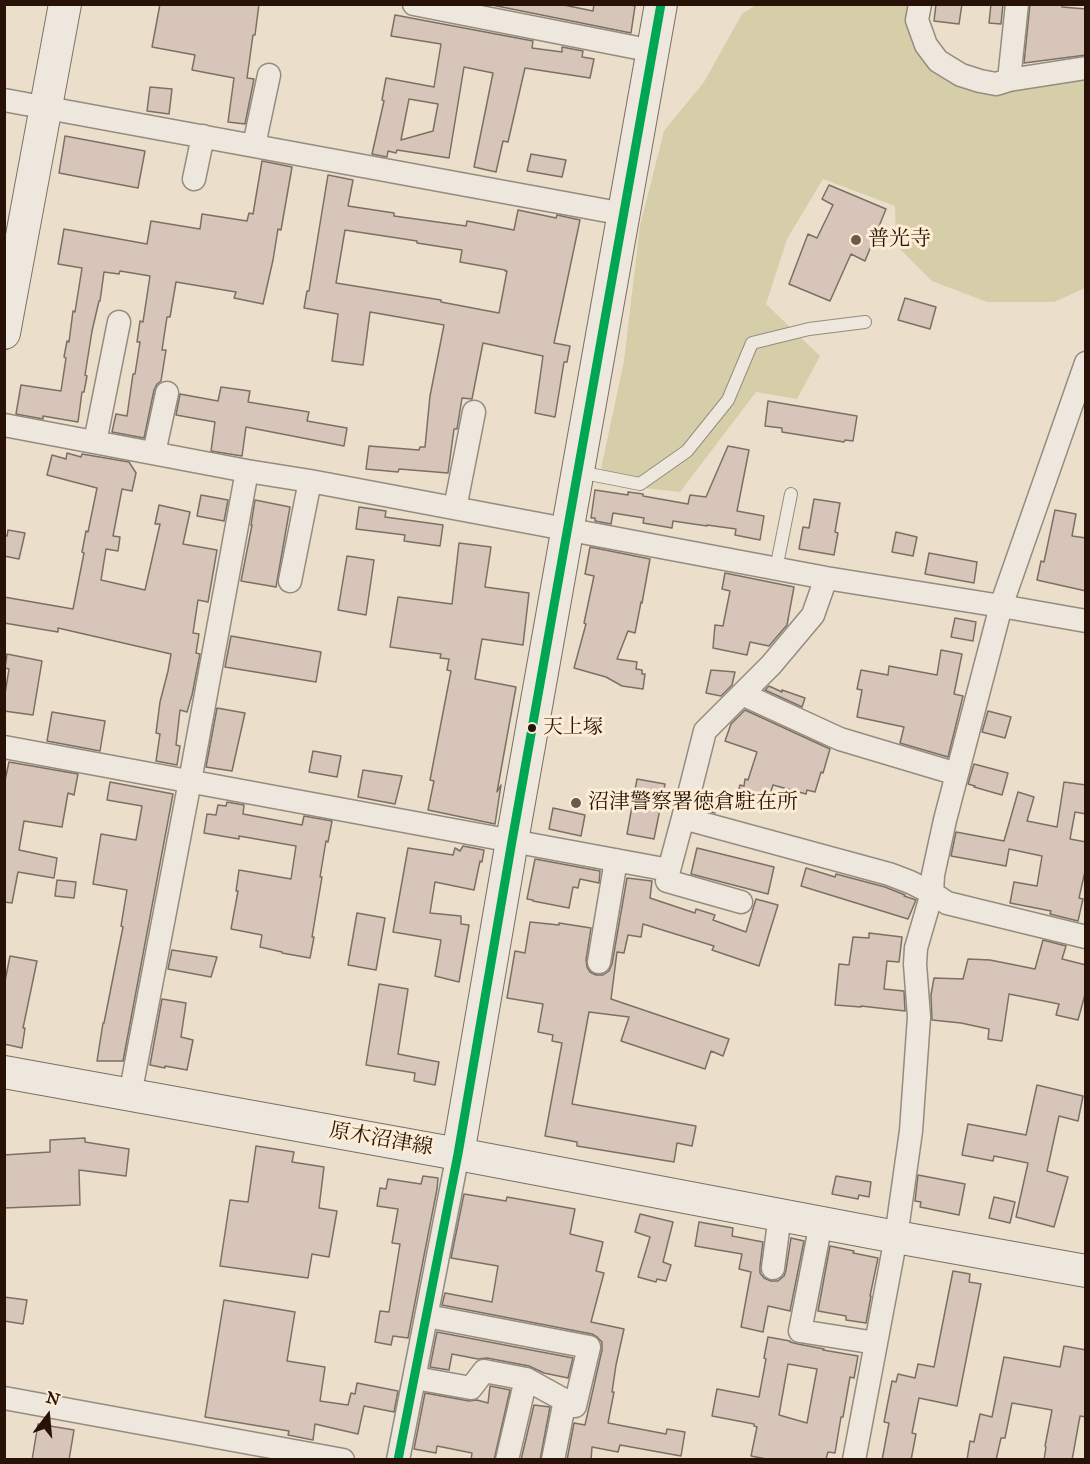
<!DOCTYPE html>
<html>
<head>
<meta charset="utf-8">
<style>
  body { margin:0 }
  #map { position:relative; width:1090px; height:1464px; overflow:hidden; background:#ebdeca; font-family:"IM FELL Great Primer",serif }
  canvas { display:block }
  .frame { position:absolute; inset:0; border:6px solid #281208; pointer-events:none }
  .north { position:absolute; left:18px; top:1386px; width:60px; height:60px; -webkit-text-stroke:4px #fbecd3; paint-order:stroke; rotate:16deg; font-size:16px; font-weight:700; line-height:24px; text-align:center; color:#281208 }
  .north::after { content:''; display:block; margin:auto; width:21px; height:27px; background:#281208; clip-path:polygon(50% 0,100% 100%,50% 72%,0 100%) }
</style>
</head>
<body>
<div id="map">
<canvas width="1090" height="1464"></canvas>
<div class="frame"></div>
<div class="north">N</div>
</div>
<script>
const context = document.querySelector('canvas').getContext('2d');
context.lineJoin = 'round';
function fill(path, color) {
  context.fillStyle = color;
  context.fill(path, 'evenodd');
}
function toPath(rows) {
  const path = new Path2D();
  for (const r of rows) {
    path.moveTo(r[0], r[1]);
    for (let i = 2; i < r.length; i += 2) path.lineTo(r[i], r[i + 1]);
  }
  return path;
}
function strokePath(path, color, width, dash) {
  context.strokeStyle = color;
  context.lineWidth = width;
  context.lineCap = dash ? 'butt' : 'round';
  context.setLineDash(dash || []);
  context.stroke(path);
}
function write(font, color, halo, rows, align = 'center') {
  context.font = font + ' "IM FELL Great Primer","Noto Serif JP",serif';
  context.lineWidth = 6;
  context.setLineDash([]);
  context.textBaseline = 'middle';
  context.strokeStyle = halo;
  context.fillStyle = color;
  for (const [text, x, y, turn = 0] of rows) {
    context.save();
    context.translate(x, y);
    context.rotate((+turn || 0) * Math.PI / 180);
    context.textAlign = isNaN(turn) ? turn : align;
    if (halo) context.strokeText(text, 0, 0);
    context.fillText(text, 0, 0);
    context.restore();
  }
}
const green = toPath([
  [756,5,924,5,926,45,961,75,1085,72,1085,288,1054,302,987,302,932,281,896,245,895,206,823,179,787,239,766,304,820,356,797,399,756,392,680,492,598,483,624,361,640,226,664,131,704,82,742,14]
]);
const building = toPath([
  [160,4,259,4,255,35,253,35,247,78,254,79,245,124,228,122,234,78,192,70,195,55,152,47,160,4],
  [487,4,559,4,593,11,594,4,627,4,635,6,631,33,487,4],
  [936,4,962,4,959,24,934,21,936,4],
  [991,4,1003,4,1001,24,989,23,991,4],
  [1030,4,1062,4,1062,7,1086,9,1086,55,1024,63,1030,4],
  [395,15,533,41,532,48,562,52,562,47,583,51,582,57,594,59,590,78,525,68,508,142,503,141,496,172,474,167,493,73,464,67,449,158,397,150,396,153,388,151,387,157,372,154,384,101,382,100,386,78,434,87,441,44,391,36,395,15],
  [409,99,438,104,433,131,401,140,409,99],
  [150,87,172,89,169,114,147,111,150,87],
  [65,136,145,151,138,188,59,173,65,136],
  [531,154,566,160,562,177,527,171,531,154],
  [262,161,292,167,281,230,278,229,273,260,263,304,234,298,236,292,176,282,170,317,167,317,162,350,166,350,161,381,157,384,154,390,144,438,112,432,116,414,127,416,133,374,135,374,140,342,137,342,140,321,143,322,150,276,120,271,119,274,104,272,100,301,99,301,92,331,85,375,87,376,84,392,82,392,78,422,43,416,43,419,16,414,21,385,61,391,66,358,64,357,67,341,69,342,73,311,75,312,82,268,58,264,64,229,147,244,151,221,200,229,202,214,247,221,249,213,253,214,262,161],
  [328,175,353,180,348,206,394,213,394,216,466,226,467,221,514,230,518,210,556,218,557,215,580,220,554,343,570,346,567,362,564,362,555,417,535,413,543,356,483,343,472,399,462,398,457,429,454,429,448,473,399,469,398,472,366,469,369,446,419,450,420,447,425,447,430,396,444,325,370,312,363,365,332,361,338,314,304,308,307,291,309,291,328,175],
  [345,230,417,241,417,243,462,250,460,262,505,270,505,271,507,271,499,313,441,302,441,300,336,283,345,230],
  [829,185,886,209,865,261,851,254,830,301,789,284,808,234,817,238,833,205,822,199,829,185],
  [905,298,936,307,930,329,898,320,905,298],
  [221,387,250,391,248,402,309,412,307,421,347,428,344,446,246,427,242,456,211,451,215,422,176,415,180,394,218,401,221,387],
  [768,401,857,416,853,441,845,440,844,442,782,432,782,428,765,426,768,401],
  [728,446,749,450,737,511,764,516,760,540,735,535,736,529,707,525,707,526,673,521,672,528,643,523,644,518,613,513,611,524,595,521,595,518,591,518,595,490,628,495,628,492,643,494,643,496,688,504,690,495,706,497,728,446],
  [67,453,81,457,82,454,129,462,136,473,132,491,122,489,113,536,120,537,118,551,106,549,101,580,145,590,160,524,155,524,159,505,190,512,183,544,217,550,208,602,198,600,193,633,199,634,196,653,200,654,192,695,187,712,180,710,176,745,180,746,177,765,156,761,160,734,156,733,160,702,168,671,171,654,58,628,58,632,4,623,4,597,73,609,84,553,82,552,86,531,88,532,97,488,47,475,52,455,66,459,67,453],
  [201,495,228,500,224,521,197,516,201,495],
  [814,499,840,503,835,532,838,533,834,555,799,549,803,527,809,528,814,499],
  [255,500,290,507,276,587,241,581,252,525,251,525,255,500],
  [359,507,386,511,385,517,443,525,440,546,404,541,405,535,356,529,359,507],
  [1055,510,1076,514,1072,536,1086,538,1086,591,1037,580,1041,561,1044,562,1055,510],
  [8,530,25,533,19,559,4,556,4,535,7,536,8,530],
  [896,532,917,537,913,556,892,552,896,532],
  [459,543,491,547,485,587,529,593,523,645,482,639,475,679,516,687,497,792,501,785,495,824,428,810,434,781,430,780,451,671,447,670,449,659,440,658,441,654,390,647,398,597,452,604,459,543],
  [590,547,650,559,642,603,641,602,635,633,628,631,617,659,637,662,636,669,642,670,642,674,645,674,643,689,622,686,606,677,574,668,586,624,584,623,594,576,585,574,590,547],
  [929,553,977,562,974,583,925,574,929,553],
  [347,556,374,560,366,615,338,610,347,556],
  [725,573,794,587,787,625,769,646,750,642,747,655,713,648,715,625,723,626,730,591,722,589,725,573],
  [955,618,976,622,973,641,951,637,955,618],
  [231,636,321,652,316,682,225,667,231,636],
  [941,650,962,654,954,694,963,696,948,757,900,743,904,727,857,717,862,690,857,689,861,670,888,675,889,666,937,675,941,650],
  [7,654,42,661,33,715,4,711,4,700,9,669,5,668,7,654],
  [711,670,735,672,732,685,721,696,706,693,711,670],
  [769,686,782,692,782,690,805,698,802,707,765,690,769,686],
  [217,708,245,713,232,771,206,767,217,708],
  [745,710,830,749,823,773,821,772,815,792,807,790,806,794,773,785,766,807,736,799,740,785,744,786,745,779,748,780,757,752,725,741,731,724,745,710],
  [988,711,1011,717,1005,738,982,732,988,711],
  [52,712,105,721,100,751,47,741,52,712],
  [313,751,341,756,337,777,309,772,313,751],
  [9,762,78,774,74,795,68,793,62,827,24,821,19,850,57,858,54,878,18,872,12,903,4,902,4,785,9,762],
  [974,764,1008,773,1002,795,974,787,975,786,968,784,974,764],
  [363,770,402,776,395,804,358,797,363,770],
  [637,779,665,784,654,839,627,834,637,779],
  [110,782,173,794,123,1061,97,1061,103,1023,104,1023,123,927,121,926,127,890,93,884,101,834,136,840,142,806,107,800,110,782],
  [1064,782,1086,785,1086,814,1075,812,1070,839,1086,842,1086,867,1079,898,1083,899,1078,921,1050,914,1051,911,1010,903,1014,882,1037,886,1042,856,1009,849,1006,866,951,856,956,832,1004,841,1018,792,1034,797,1027,821,1057,827,1064,782],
  [704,792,719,795,715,813,699,808,704,792],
  [227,802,244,805,243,814,302,825,304,816,332,821,328,842,326,841,320,877,322,877,312,937,314,937,310,958,282,953,282,952,260,947,262,935,231,929,238,891,236,891,239,870,291,879,296,846,239,836,239,839,204,833,207,814,216,815,218,805,226,806,227,802],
  [553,808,585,815,581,836,549,829,553,808],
  [463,846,484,850,482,862,480,861,474,890,435,882,430,913,461,916,461,924,469,925,459,982,435,976,441,940,393,932,408,848,453,855,455,848,460,851,463,846],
  [697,848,774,867,768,894,691,874,697,848],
  [535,859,600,871,599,883,580,879,578,888,573,887,569,908,533,901,533,900,527,899,535,859],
  [806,868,835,877,836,874,885,887,905,895,904,896,916,900,908,919,801,886,806,868],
  [627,878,652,881,650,898,695,913,696,909,715,915,713,920,746,932,756,899,778,905,759,966,712,950,714,946,643,924,641,937,628,935,624,953,617,952,611,999,729,1039,723,1056,711,1051,705,1069,621,1041,629,1017,589,1012,572,1104,696,1126,692,1146,677,1143,674,1162,577,1146,577,1142,545,1136,562,1043,552,1041,553,1035,538,1032,543,1004,507,998,515,951,525,953,530,922,559,925,559,923,591,928,586,960,587,967,590,972,596,975,603,975,609,971,612,964,627,878],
  [57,880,76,882,74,898,55,896,57,880],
  [357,913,385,918,376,970,348,965,357,913],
  [869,933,902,937,899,962,887,961,884,989,904,991,905,1011,861,1006,861,1007,835,1005,839,964,849,965,853,937,869,938,869,933],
  [1043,940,1066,946,1062,959,1086,965,1086,991,1078,1020,1056,1015,1059,1004,1009,994,1002,1041,988,1039,989,1029,961,1023,932,1020,931,995,934,978,963,979,968,959,990,960,1035,969,1043,940],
  [172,950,217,957,211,977,168,969,172,950],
  [10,956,37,961,23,1028,25,1028,22,1048,4,1044,4,986,10,956],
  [379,984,408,989,398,1054,439,1062,435,1085,414,1081,415,1073,366,1065,379,984],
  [162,999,186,1003,181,1037,193,1040,187,1070,165,1066,165,1068,150,1065,162,999],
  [1037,1085,1083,1096,1078,1121,1059,1116,1047,1171,1068,1177,1054,1227,1016,1217,1028,1163,994,1156,993,1161,962,1155,968,1124,1026,1135,1037,1085],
  [85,1138,85,1142,129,1149,126,1176,79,1170,80,1205,4,1208,4,1155,50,1152,50,1140,85,1138],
  [256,1146,294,1152,292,1162,324,1167,319,1208,337,1211,329,1257,312,1254,308,1278,220,1266,230,1200,248,1202,256,1146],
  [918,1175,965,1184,959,1215,920,1207,921,1202,915,1201,918,1175],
  [423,1176,438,1178,437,1189,408,1338,393,1336,391,1345,375,1342,380,1311,389,1312,400,1244,392,1243,398,1209,377,1206,380,1188,386,1189,388,1179,421,1184,423,1176],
  [836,1176,871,1182,869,1197,859,1195,858,1199,832,1194,836,1176],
  [464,1194,506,1201,507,1197,575,1209,570,1234,603,1242,596,1271,604,1273,591,1322,624,1329,616,1365,612,1392,614,1392,608,1423,666,1434,667,1429,685,1432,681,1456,620,1445,618,1452,592,1447,591,1460,567,1460,574,1423,585,1425,602,1350,602,1342,597,1337,592,1334,442,1305,445,1293,492,1302,498,1266,451,1258,464,1194],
  [994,1197,1015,1202,1010,1223,989,1218,994,1197],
  [640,1214,673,1222,663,1262,671,1265,666,1281,657,1279,656,1282,638,1277,650,1237,635,1232,640,1214],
  [699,1222,733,1228,732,1236,763,1242,760,1266,760,1273,764,1278,771,1281,778,1281,784,1276,786,1270,791,1238,804,1241,790,1311,768,1306,763,1332,741,1327,751,1272,739,1269,742,1254,695,1246,699,1222],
  [830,1246,854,1251,853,1253,878,1258,870,1296,871,1296,866,1323,846,1320,846,1316,818,1311,830,1246],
  [953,1271,970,1274,969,1282,981,1284,957,1406,919,1398,912,1433,916,1434,911,1460,882,1460,889,1423,884,1422,892,1381,896,1382,898,1374,915,1378,918,1364,934,1367,953,1271],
  [4,1297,27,1300,23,1324,4,1321,4,1297],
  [224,1300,295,1312,287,1361,325,1367,320,1401,348,1405,351,1393,355,1394,357,1383,398,1391,394,1412,364,1406,358,1434,315,1424,313,1440,288,1435,289,1431,205,1417,224,1300],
  [437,1332,573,1358,568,1378,544,1373,529,1366,487,1358,478,1359,452,1354,449,1370,430,1367,437,1332],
  [768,1337,790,1341,790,1342,798,1344,824,1349,823,1350,858,1356,854,1378,850,1377,843,1417,841,1417,835,1453,828,1452,826,1459,766,1459,751,1456,757,1427,754,1426,754,1424,712,1416,717,1389,759,1397,766,1359,764,1358,768,1337],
  [788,1364,817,1369,807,1423,779,1415,788,1364],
  [1064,1346,1086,1350,1086,1417,1080,1416,1072,1460,1044,1460,1046,1447,1045,1446,1052,1410,1012,1403,1005,1438,1001,1438,996,1460,967,1460,970,1441,974,1442,980,1414,992,1417,1004,1357,1060,1367,1064,1346],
  [490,1386,510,1390,494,1460,471,1460,472,1453,437,1446,436,1453,414,1449,425,1393,469,1401,477,1400,488,1403,490,1386],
  [534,1405,550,1407,540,1460,521,1460,534,1405],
  [38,1424,74,1430,69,1460,32,1460,38,1424]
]);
const lane = toPath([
  [579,472,640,484,687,451,728,400,752,343,809,329,865,322],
  [776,569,791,494]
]);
const street = toPath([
  [414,4,653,51],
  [920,4,917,20,926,45,938,61,961,75,980,81,996,84,1009,80,1086,68],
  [1009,80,1017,4],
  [4,100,624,214],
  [254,145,269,75],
  [194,179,203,136],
  [4,425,247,471,310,481,826,578,1001,606,1086,621],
  [95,442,119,322],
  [154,453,167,393],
  [455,508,474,412],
  [290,581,310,481],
  [742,694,840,739,957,774],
  [4,747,669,870,683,818,889,874,910,882,932,893,947,903,1086,937],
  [683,818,705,731,771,665,813,615,826,578],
  [670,865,667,881,741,902],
  [599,962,616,860],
  [130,1095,190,781,247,471],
  [821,1223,800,1331,876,1343],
  [773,1268,780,1215],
  [415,1378,471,1388,484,1371,526,1379,575,1406,589,1347,427,1316],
  [4,1398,343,1460],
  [398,1460,458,1154],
  [507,1460,526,1379],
  [553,1460,565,1400],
  [854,1460,896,1237,911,1131,919,1017,915,964,916,948,932,893,933,875,945,820,1001,606,1086,363]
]);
const secondary = toPath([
  [4,333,65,4],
  [4,1072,458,1154,896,1237,1086,1271],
  [458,1154,512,841,661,4]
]);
const bus1 = toPath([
  [398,1460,458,1154,512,841,661,4]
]);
const markers = [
  [856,240,6,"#6c594c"],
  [532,728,5,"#281208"],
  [576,803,6,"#6c594c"]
];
const busNames = [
  ["天上塚",543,728]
];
const poiNames = [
  ["普光寺",868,240],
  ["沼津警察署徳倉駐在所",588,803]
];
const streetNames = [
  ["原木沼津線",381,1140,10]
];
fill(green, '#d6cea8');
fill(building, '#d8c5b9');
strokePath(building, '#7a7065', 1.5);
strokePath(lane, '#958c7f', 14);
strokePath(street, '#958c7f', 25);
strokePath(secondary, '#7a7065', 34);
strokePath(lane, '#eee7dd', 12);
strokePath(street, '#eee7dd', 22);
strokePath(secondary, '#eee7dd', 32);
strokePath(bus1, '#00a651', 9);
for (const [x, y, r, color] of markers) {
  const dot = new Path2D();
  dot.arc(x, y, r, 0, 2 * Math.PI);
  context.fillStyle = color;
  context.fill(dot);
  strokePath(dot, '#fbecd3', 2);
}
write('20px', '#281208', '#fbecd3', busNames, 'left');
write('21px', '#281208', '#fbecd3', poiNames, 'left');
write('21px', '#281208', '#fbecd3', streetNames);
</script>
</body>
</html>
